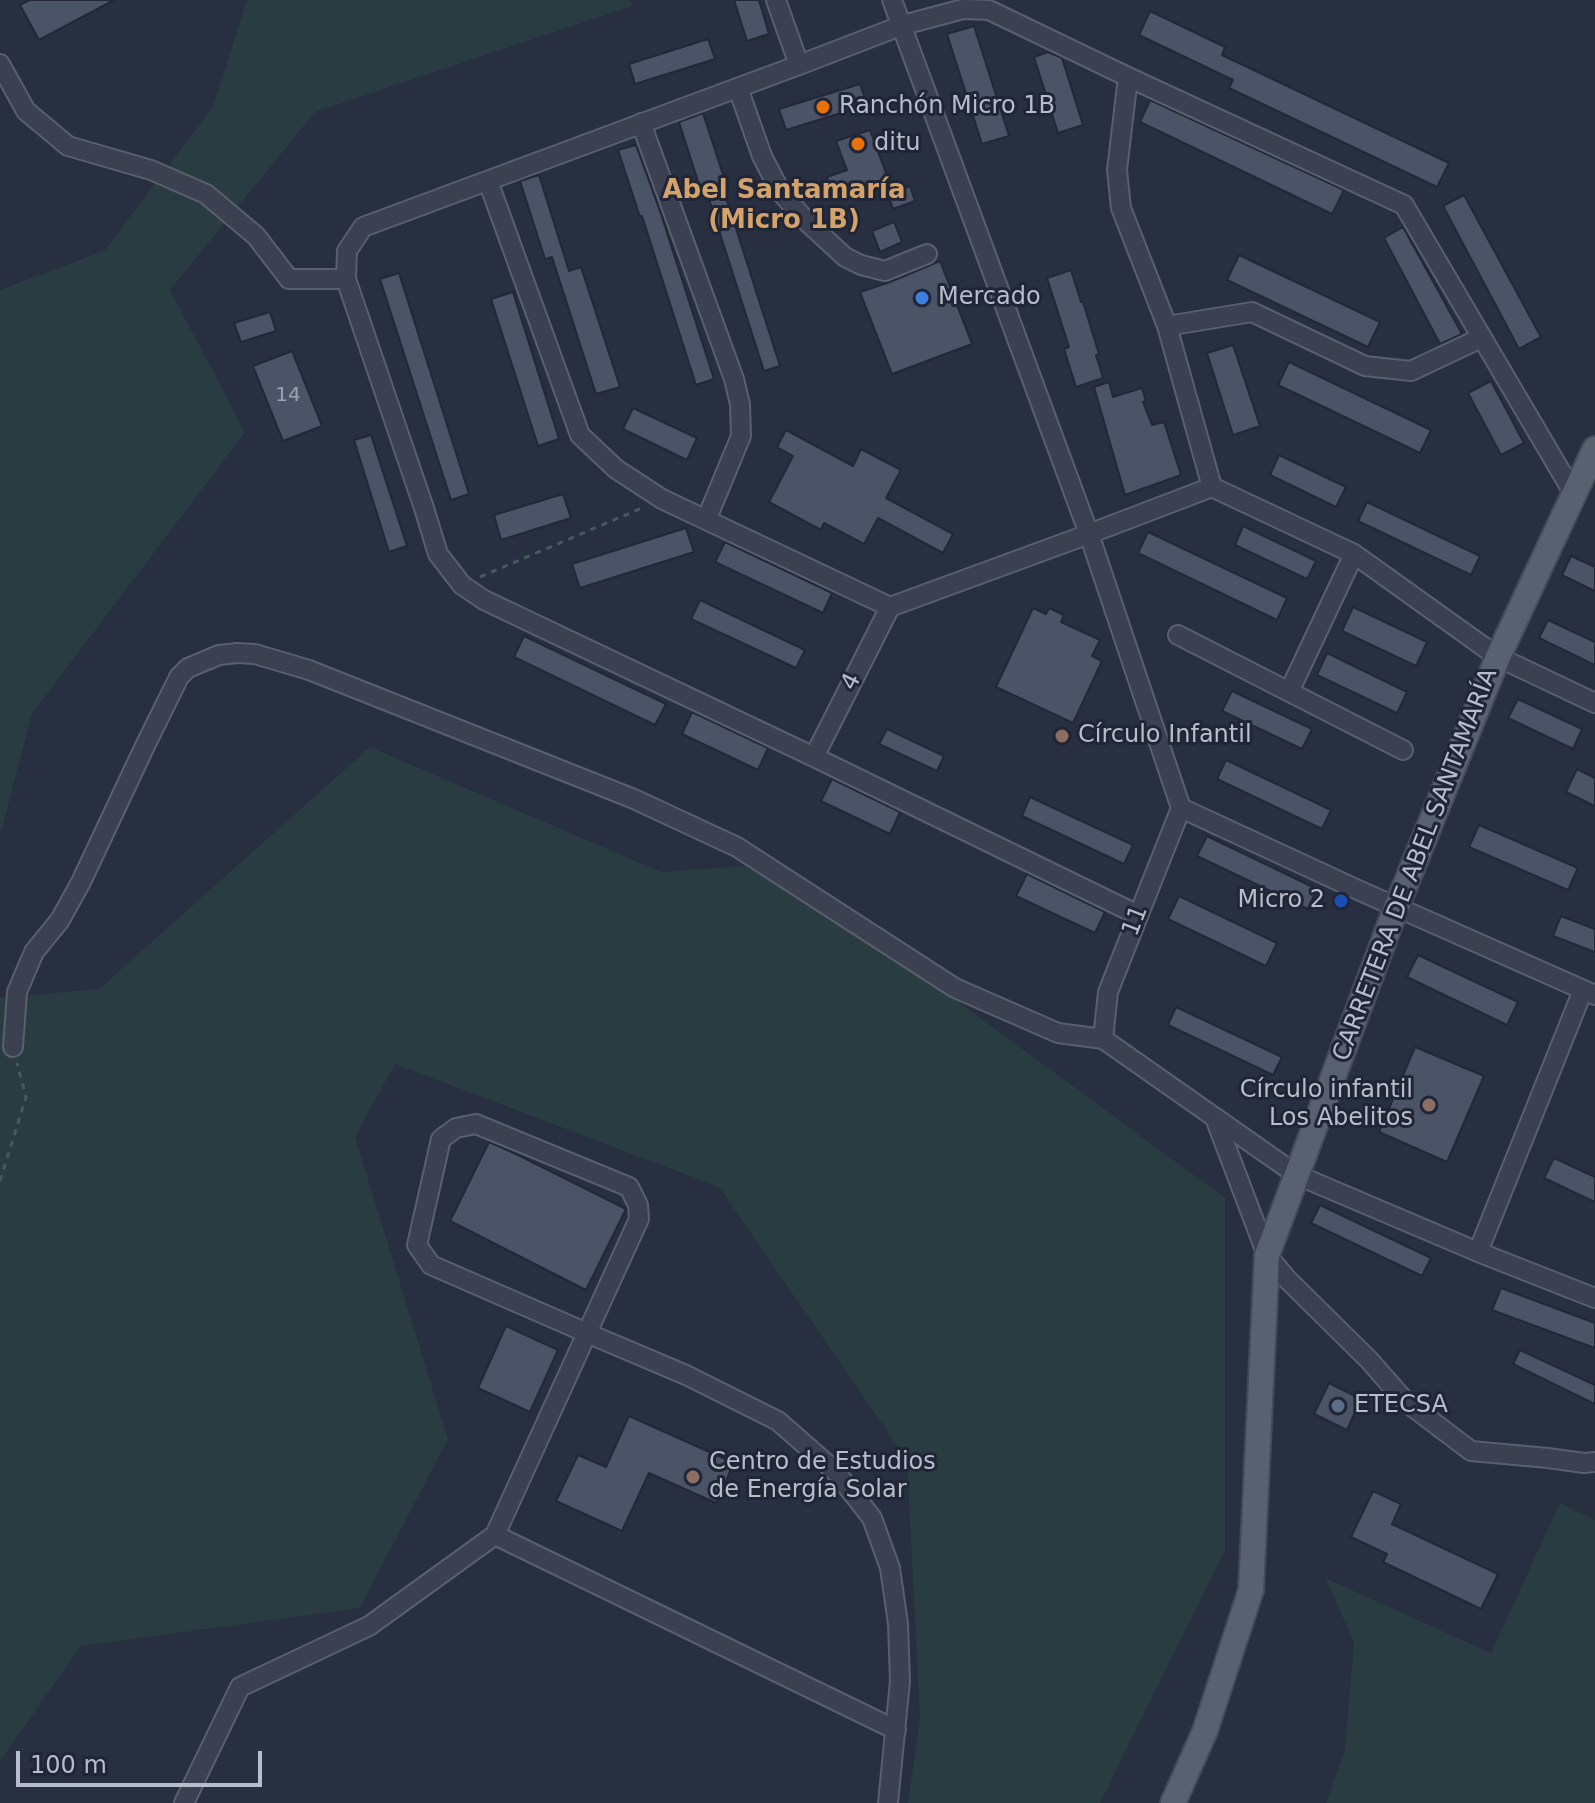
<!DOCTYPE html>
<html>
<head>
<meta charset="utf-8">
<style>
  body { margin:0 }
  #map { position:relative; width:1595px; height:1803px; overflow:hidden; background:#272f40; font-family:"DejaVu Sans",sans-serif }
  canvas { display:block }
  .scale { position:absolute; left:16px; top:1751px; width:246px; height:36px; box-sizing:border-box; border:4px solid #b8bdcb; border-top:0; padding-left:10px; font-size:24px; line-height:28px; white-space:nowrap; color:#b8bdcb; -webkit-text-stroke:6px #202636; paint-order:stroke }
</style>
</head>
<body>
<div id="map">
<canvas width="1595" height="1803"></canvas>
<div class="scale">100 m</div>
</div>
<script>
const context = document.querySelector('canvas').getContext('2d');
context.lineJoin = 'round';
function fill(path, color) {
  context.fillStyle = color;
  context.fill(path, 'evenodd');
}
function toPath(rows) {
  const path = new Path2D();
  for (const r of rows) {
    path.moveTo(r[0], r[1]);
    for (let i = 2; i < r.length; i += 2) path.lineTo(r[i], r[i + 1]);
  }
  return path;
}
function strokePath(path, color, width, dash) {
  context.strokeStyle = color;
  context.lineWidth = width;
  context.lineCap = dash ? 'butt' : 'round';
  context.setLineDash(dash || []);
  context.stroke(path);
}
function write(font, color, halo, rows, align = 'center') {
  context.font = font + ' "DejaVu Sans",sans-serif';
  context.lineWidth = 6;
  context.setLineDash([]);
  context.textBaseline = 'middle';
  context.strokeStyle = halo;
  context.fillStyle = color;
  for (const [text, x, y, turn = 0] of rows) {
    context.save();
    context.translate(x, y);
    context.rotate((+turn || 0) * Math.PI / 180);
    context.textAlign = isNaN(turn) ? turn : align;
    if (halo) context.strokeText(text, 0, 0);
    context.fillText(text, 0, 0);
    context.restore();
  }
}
const green = toPath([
  [247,0,630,0,632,6,315,112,170,290,245,432,32,714,0,836,0,290,104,251,213,107],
  [370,747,661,872,771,864,1225,1198,1225,1551,1100,1803,908,1803,920,1719,907,1460,719,1187,395,1064,355,1137,448,1439,360,1608,81,1646,0,1761,0,998,99,989],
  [1560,1503,1595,1520,1595,1803,1326,1803,1345,1750,1354,1642,1325,1578,1491,1653]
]);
const building = toPath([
  [30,0,114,0,39,40,20,5,30,0],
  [734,0,759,0,769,34,747,41,734,0],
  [1150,11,1225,47,1222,55,1449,163,1437,187,1229,88,1233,80,1139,35,1150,11],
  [974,26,1009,136,982,144,947,34,974,26],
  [708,39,715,59,635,84,629,64,708,39],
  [1048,52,1062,58,1083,125,1058,133,1034,57,1048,52],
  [860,84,867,105,786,130,779,109,860,84],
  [1150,100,1344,190,1332,214,1140,122,1150,100],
  [703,113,728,190,724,191,780,366,764,371,708,196,703,197,679,122,703,113],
  [870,130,889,181,833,199,827,177,847,170,836,141,870,130],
  [636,145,661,214,714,379,696,385,642,216,640,217,618,150,636,145],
  [539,175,569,271,581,267,620,387,596,394,552,257,545,259,520,181,539,175],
  [910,186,915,201,893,209,888,194,910,186],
  [1464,195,1541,337,1519,349,1443,206,1464,195],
  [894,222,902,242,880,252,872,231,894,222],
  [1403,227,1462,334,1440,344,1384,238,1403,227],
  [1239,255,1380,322,1368,347,1227,280,1239,255],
  [940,261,972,344,892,374,860,292,890,282,940,261],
  [1071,270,1081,302,1083,302,1099,354,1096,355,1103,378,1076,387,1064,349,1069,347,1047,278,1071,270],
  [399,273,469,494,451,500,380,279,399,273],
  [513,292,559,439,538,446,491,299,513,292],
  [270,312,276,331,241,342,234,323,270,312],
  [1233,345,1260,426,1233,435,1207,353,1233,345],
  [292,351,322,426,283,441,253,366,292,351],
  [1289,362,1431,430,1420,453,1278,385,1289,362],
  [1491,381,1524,443,1501,455,1468,393,1491,381],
  [1109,382,1113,397,1142,388,1146,401,1143,402,1152,425,1164,422,1181,475,1125,495,1094,387,1109,382],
  [633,408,697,438,687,460,623,429,633,408],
  [786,430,853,466,861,449,901,470,886,498,953,534,943,553,878,518,864,544,824,523,821,530,769,502,793,456,777,447,786,430],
  [371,435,407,546,389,552,354,440,371,435],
  [1279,455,1346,487,1336,507,1270,475,1279,455],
  [563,494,571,518,501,540,494,515,563,494],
  [1367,502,1480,556,1471,575,1358,521,1367,502],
  [1243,526,1316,561,1307,579,1235,545,1243,526],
  [686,528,694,552,580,588,572,564,686,528],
  [1148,532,1287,598,1277,620,1138,553,1148,532],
  [725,542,832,593,823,613,715,562,725,542],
  [1571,556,1595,567,1595,591,1562,575,1571,556],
  [700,600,805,650,796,668,691,619,700,600],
  [1353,607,1427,642,1416,666,1342,631,1353,607],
  [1033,608,1046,614,1049,608,1064,615,1061,622,1100,640,1092,656,1102,661,1073,723,996,687,1033,608],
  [1548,620,1595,642,1595,665,1539,638,1548,620],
  [524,636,666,704,655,725,514,657,524,636],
  [1327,653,1407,692,1397,713,1317,675,1327,653],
  [1232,691,1312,729,1302,749,1222,711,1232,691],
  [1518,699,1582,729,1573,749,1508,718,1518,699],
  [692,712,768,748,758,770,682,734,692,712],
  [887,729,944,756,937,771,879,744,887,729],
  [1226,760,1331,810,1322,829,1217,779,1226,760],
  [1577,769,1595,778,1595,806,1566,792,1577,769],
  [832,779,900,812,890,834,821,801,832,779],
  [1030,797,1133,845,1124,864,1022,816,1030,797],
  [1479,825,1578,868,1568,890,1469,847,1479,825],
  [1207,836,1317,889,1308,909,1197,856,1207,836],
  [1027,874,1105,912,1095,933,1016,896,1027,874],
  [1179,896,1277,943,1266,966,1168,919,1179,896],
  [1561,916,1595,929,1595,952,1553,936,1561,916],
  [1418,955,1518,1002,1507,1025,1407,977,1418,955],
  [1176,1007,1282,1057,1273,1075,1168,1025,1176,1007],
  [1415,1047,1484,1076,1447,1162,1379,1132,1415,1047],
  [489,1142,514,1153,626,1209,586,1290,450,1221,489,1142],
  [1554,1158,1595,1177,1595,1202,1544,1178,1554,1158],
  [1320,1205,1431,1258,1422,1276,1311,1223,1320,1205],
  [1501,1288,1595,1323,1595,1348,1492,1310,1501,1288],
  [506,1326,558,1350,530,1412,478,1388,506,1326],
  [1520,1350,1595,1385,1595,1404,1513,1364,1520,1350],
  [1329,1383,1361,1399,1347,1430,1314,1414,1329,1383],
  [629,1416,734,1463,716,1503,649,1473,622,1531,556,1501,578,1455,606,1467,629,1416],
  [1373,1491,1401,1504,1392,1524,1498,1574,1481,1609,1383,1562,1387,1554,1351,1537,1373,1491]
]);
const path = toPath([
  [480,577,642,508],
  [0,1181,26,1097,17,1063]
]);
const minor = toPath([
  [776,0,799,65],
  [892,0,1089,534,1181,808,1358,890,1595,995],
  [0,64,26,111,68,146,151,170,206,194,256,236,289,279,346,279],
  [1128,77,1117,170,1121,208,1167,326,1212,487],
  [738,88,762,156,780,191,806,221,845,257,861,265,885,271,927,254],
  [641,123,734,379,740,404,741,436,707,518],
  [488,181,580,435,616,469,662,499,890,607,1089,534,1212,487,1354,554,1498,657,1595,703],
  [1167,326,1252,312,1365,366,1411,371,1481,338],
  [1178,635,1403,750],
  [1289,692,1354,554],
  [814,757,890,607],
  [1138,915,814,757,484,600,462,585,438,554,424,508,346,279,347,251,363,227,799,65,903,25,963,9,989,10,1128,77,1404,205,1574,494],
  [1103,1039,1108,992,1181,808],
  [13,1047,17,992,34,952,60,920,81,882,144,748,179,677,188,668,219,655,237,653,255,654,309,670,634,799,737,847,955,988,1058,1033,1103,1039,1297,1175,1478,1252,1595,1298],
  [1215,1118,1267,1255,1287,1279,1369,1360,1405,1401,1471,1451,1548,1458,1584,1463,1595,1462],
  [1478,1252,1583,990],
  [495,1535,896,1730],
  [184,1803,240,1687,369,1626,495,1535,587,1333,639,1219,638,1205,629,1187,476,1124,456,1128,441,1139,417,1245,431,1265,587,1333,686,1375,778,1421,835,1471,872,1518,890,1568,898,1624,900,1681,888,1803]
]);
const major = toPath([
  [1173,1803,1205,1731,1251,1590,1267,1255,1396,908,1498,657,1595,449]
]);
const markers = [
  [823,107,8,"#e8710a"],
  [858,144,8,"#e8710a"],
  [922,298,8,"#3f7fe0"],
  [1062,736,8,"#8d6e63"],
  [1341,901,8,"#1a4fb4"],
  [1429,1105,8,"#8d6e63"],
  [1338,1406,8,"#5c6f8a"],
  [693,1477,8,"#8d6e63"]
];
const numberNames = [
  ["14",288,396]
];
const poiNames = [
  ["Ranchón Micro 1B",839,107],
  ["ditu",874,144],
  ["Mercado",938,298],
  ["Círculo Infantil",1078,736],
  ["Micro 2",1325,901,"right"],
  ["Círculo infantil",1413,1091,"right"],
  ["Los Abelitos",1413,1119,"right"],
  ["ETECSA",1354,1406],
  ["Centro de Estudios",709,1463],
  ["de Energía Solar",709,1491]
];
const streetNames = [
  ["4",852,682,-63],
  ["CARRETERA DE ABEL SANTAMARÍA",1416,865,-69],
  ["11",1136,921,-69]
];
const neighbourhoodNames = [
  ["Abel Santamaría",784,191],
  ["(Micro 1B)",784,221]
];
fill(green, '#293c41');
fill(building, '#4b5367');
strokePath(building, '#222838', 2);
strokePath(minor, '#595f6e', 22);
strokePath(major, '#454a59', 28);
strokePath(path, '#47595e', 3, [6, 6]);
strokePath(minor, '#3b4150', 18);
strokePath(major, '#596070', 24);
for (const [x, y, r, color] of markers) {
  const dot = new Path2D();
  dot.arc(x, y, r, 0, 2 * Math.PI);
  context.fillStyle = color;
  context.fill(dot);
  strokePath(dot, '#202636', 3);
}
write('20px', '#9da2b2', null, numberNames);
write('24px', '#b8bdcb', '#202636', poiNames, 'left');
write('24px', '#b8bdcb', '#202636', streetNames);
write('bold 26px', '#d3a36b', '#202636', neighbourhoodNames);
</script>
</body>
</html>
